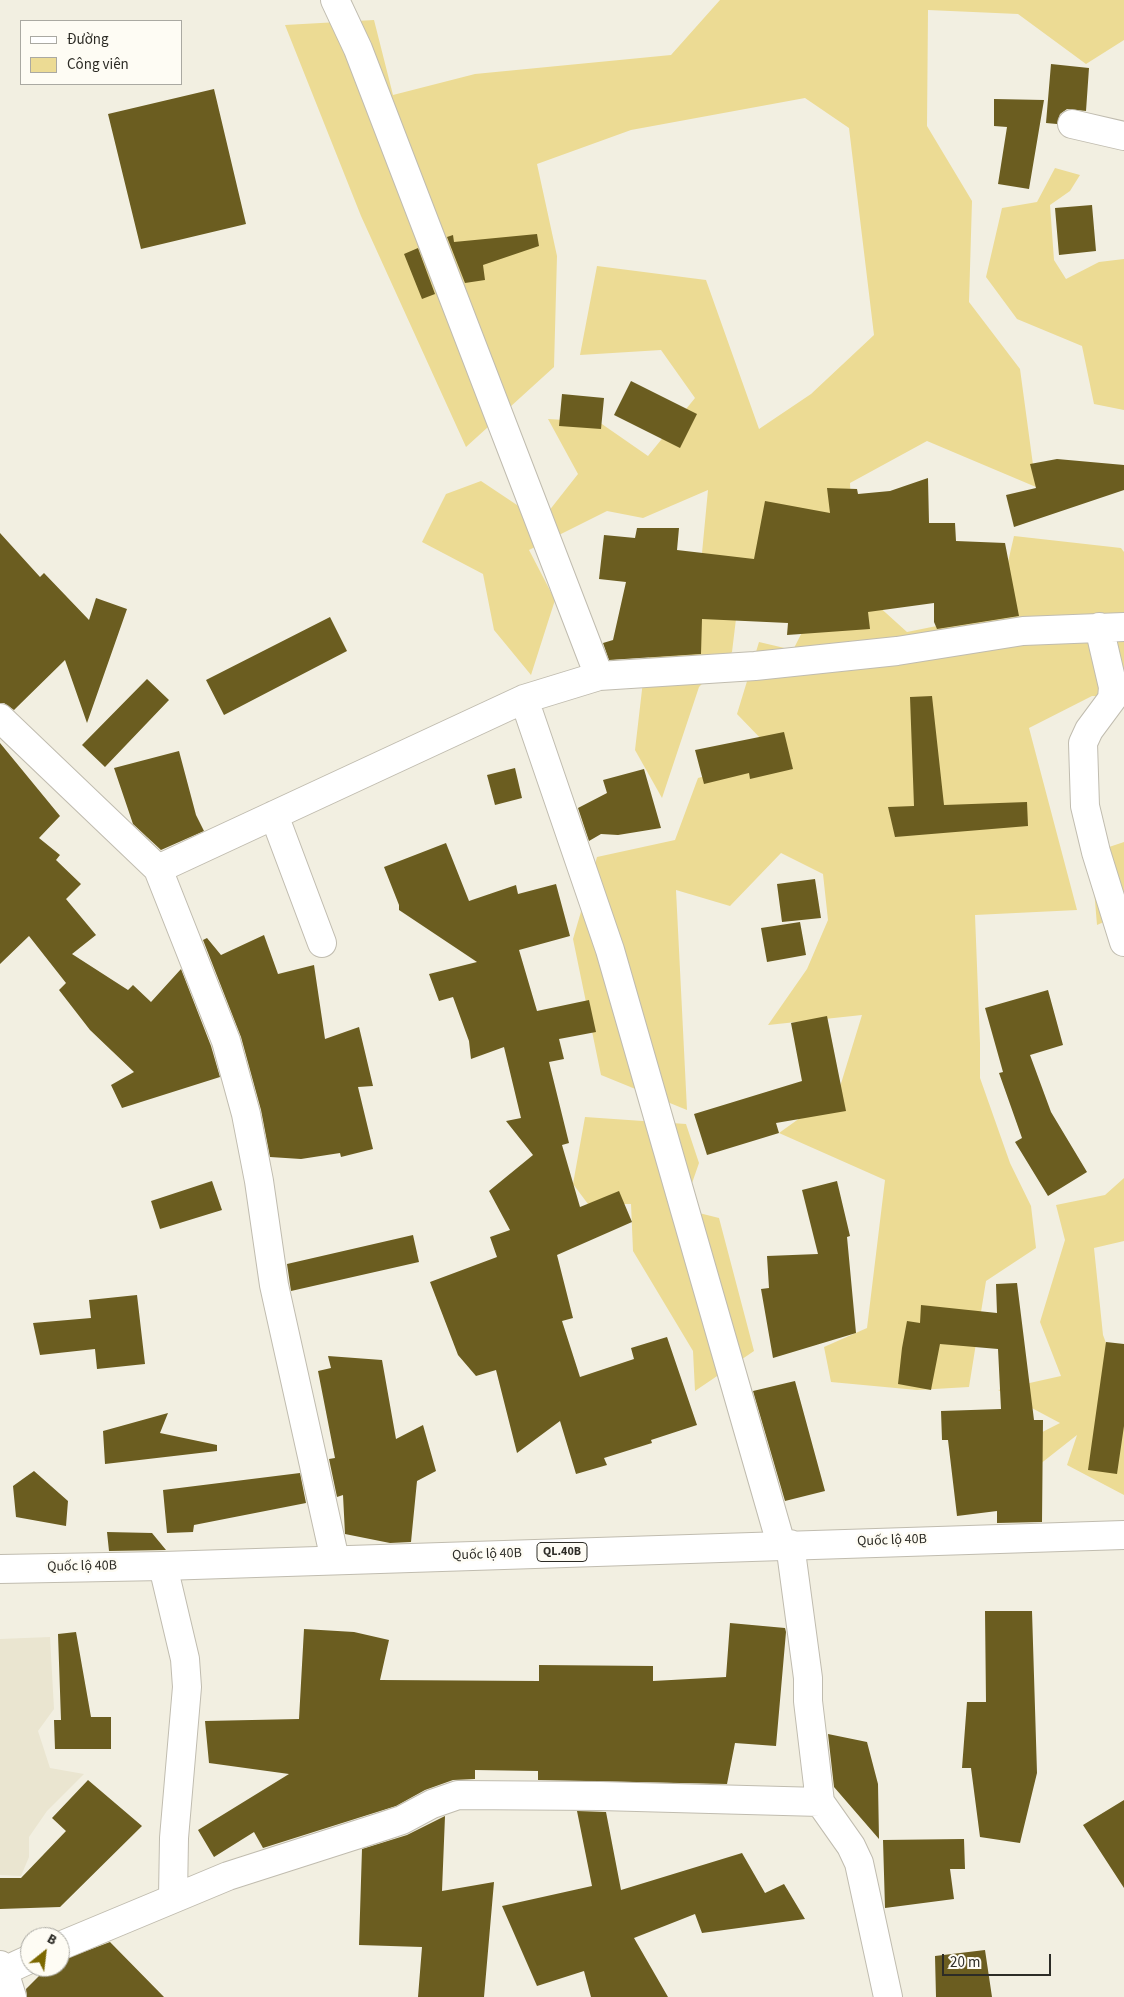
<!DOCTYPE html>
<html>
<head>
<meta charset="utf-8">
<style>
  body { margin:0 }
  #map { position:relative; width:1124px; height:1997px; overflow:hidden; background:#f2efe1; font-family:"Source Sans 3",sans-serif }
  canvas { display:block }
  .legend { position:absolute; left:20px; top:20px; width:162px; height:65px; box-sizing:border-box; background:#fefcf4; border:1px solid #aaa9a2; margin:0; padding:6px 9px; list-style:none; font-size:15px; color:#2d2c26 }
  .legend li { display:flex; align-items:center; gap:10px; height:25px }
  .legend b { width:25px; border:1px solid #aaa9a2 }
  .north { position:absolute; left:20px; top:1927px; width:50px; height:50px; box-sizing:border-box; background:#fefcf4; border:1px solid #aaa9a2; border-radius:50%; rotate:29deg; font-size:14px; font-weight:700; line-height:20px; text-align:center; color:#2d2c26 }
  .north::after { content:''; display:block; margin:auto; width:18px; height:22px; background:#7c6800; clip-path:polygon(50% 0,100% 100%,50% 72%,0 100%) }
  .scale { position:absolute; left:942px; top:1954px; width:109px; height:22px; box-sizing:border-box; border:2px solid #2d2c26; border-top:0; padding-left:6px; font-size:15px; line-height:18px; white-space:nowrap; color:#2d2c26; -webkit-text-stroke:4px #fefcf4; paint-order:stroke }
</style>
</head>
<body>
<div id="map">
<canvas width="1124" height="1997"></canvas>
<ul class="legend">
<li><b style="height:6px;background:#fff"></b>Đường</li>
<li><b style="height:14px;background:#ecdb94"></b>Công viên</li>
</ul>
<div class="north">B</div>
<div class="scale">20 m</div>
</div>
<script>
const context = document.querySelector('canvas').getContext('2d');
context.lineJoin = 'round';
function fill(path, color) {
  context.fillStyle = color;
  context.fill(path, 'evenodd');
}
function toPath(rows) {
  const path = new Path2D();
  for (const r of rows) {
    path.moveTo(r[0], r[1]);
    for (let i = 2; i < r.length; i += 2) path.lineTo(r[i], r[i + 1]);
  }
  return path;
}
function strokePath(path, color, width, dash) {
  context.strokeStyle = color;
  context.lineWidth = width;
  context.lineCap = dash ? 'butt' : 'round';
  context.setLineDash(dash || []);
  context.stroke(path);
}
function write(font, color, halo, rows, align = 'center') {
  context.font = font + ' "Source Sans 3",sans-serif';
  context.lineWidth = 5;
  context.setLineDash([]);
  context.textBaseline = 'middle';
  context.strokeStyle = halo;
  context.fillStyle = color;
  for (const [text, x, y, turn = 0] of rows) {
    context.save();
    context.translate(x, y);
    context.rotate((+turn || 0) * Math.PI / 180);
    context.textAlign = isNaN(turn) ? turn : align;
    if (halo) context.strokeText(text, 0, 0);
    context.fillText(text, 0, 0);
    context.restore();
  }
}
const built = toPath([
  [50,1637,54,1709,38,1731,50,1768,84,1774,47,1811,29,1837,29,1857,21,1876,0,1875,0,1639]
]);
const green = toPath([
  [720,0,1124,0,1124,40,1086,64,1018,14,928,10,927,126,972,201,969,302,1020,369,1036,487,927,441,850,483,855,585,907,632,996,614,1014,536,1121,548,1124,552,1124,697,1092,696,1029,728,1077,910,975,915,980,1043,980,1078,1010,1163,1031,1206,1036,1248,986,1281,969,1387,917,1390,831,1382,824,1347,867,1328,885,1180,779,1133,839,1090,862,1015,768,1025,807,969,828,920,823,874,781,853,730,906,676,890,687,1110,601,1075,573,939,597,857,675,840,698,778,745,765,791,770,737,714,759,642,793,650,824,589,742,569,732,652,699,687,662,798,635,750,645,664,700,574,708,490,643,518,607,511,529,550,555,600,531,675,494,630,483,574,422,542,446,494,481,481,541,521,578,474,548,419,599,422,648,456,695,398,661,350,580,355,597,266,706,280,759,429,811,394,874,335,849,128,805,98,631,130,537,164,557,256,554,367,466,447,361,216,285,25,374,20,393,95,475,74,671,55],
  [1055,168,1080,175,1070,191,1050,205,1054,260,1066,279,1099,262,1124,259,1124,410,1094,404,1082,346,1017,319,986,277,1002,208,1037,202],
  [1124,842,1124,913,1097,925,1091,853],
  [585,1117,686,1124,699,1163,683,1209,719,1218,754,1351,695,1391,693,1351,633,1251,631,1204,588,1204,573,1184],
  [1124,1178,1124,1241,1094,1248,1103,1335,1121,1383,1124,1382,1124,1495,1067,1465,1077,1435,1016,1483,1007,1450,1060,1423,998,1390,1061,1376,1040,1322,1065,1240,1056,1205,1105,1195]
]);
const building = toPath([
  [1051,64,1089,68,1086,111,1067,109,1060,114,1057,124,1046,123],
  [214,89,246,224,141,249,108,114],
  [994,99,1044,100,1029,189,998,184,1007,127,994,126],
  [1092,205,1096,251,1059,255,1055,208],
  [537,234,539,246,483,265,485,280,465,283,447,237,453,235,454,242],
  [418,248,435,294,422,299,404,254],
  [631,381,697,414,680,448,614,415],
  [562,394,604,398,601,429,559,426],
  [1057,459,1124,465,1124,490,1014,527,1006,495,1036,488,1030,464],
  [928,478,929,523,955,523,956,541,1005,543,1019,616,937,629,934,622,934,603,868,612,870,629,787,635,788,623,702,619,701,654,609,660,603,643,613,640,626,582,599,579,604,535,635,538,637,528,679,528,677,550,754,559,765,501,830,513,827,488,857,489,858,494,890,491],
  [0,533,40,577,44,573,89,620,96,598,127,609,87,723,65,660,14,710,4,703,0,703],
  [330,617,347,651,224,715,206,680],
  [147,679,169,700,105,767,82,745],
  [932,696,944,805,1027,802,1028,826,895,837,888,807,914,806,910,697],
  [784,732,793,769,750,779,749,773,704,784,695,750],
  [0,743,60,816,39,838,60,855,56,860,81,884,66,899,96,935,72,954,128,990,133,985,151,1002,181,969,211,1046,220,1077,122,1108,111,1085,134,1072,90,1030,59,990,66,983,29,936,0,964],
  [179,751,196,815,204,831,161,850,133,824,114,768],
  [515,768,522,798,495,805,487,775],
  [644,769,661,828,618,835,601,834,589,841,578,808,607,793,603,780],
  [446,843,469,901,516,885,518,894,556,884,570,936,519,950,537,1011,589,1000,596,1032,559,1039,564,1059,549,1062,569,1143,562,1145,580,1207,619,1191,632,1222,557,1255,573,1318,562,1321,580,1377,634,1359,631,1348,667,1337,697,1425,651,1440,652,1443,604,1458,607,1465,576,1474,560,1421,517,1453,496,1370,476,1376,458,1355,430,1282,497,1257,490,1237,510,1230,489,1191,533,1155,506,1121,521,1118,504,1047,471,1059,469,1041,453,997,439,1001,429,974,477,962,399,910,399,905,384,867],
  [815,879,821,918,782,922,777,884],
  [800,922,806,955,767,962,761,928],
  [264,935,278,974,314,965,325,1039,359,1027,373,1086,358,1087,373,1149,341,1157,340,1153,301,1159,270,1157,261,1110,241,1037,203,940,207,938,221,955],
  [1048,990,1063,1045,1030,1055,1051,1112,1087,1172,1048,1196,1015,1142,1022,1138,999,1073,1003,1072,985,1008],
  [827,1016,846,1111,776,1123,779,1133,707,1155,694,1114,802,1081,791,1023],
  [212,1181,222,1210,160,1229,151,1201],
  [837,1181,850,1236,847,1237,856,1333,773,1358,761,1289,769,1288,767,1256,818,1254,802,1190],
  [413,1235,419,1262,291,1291,287,1264],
  [1017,1283,1034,1420,1043,1420,1042,1522,997,1523,997,1511,957,1516,948,1440,942,1440,941,1411,1001,1409,998,1349,940,1344,931,1390,898,1384,902,1348,907,1321,920,1323,921,1305,997,1313,996,1284],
  [137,1295,145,1364,97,1369,95,1349,40,1355,33,1323,91,1318,89,1300],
  [1106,1342,1124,1344,1124,1426,1117,1474,1088,1470],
  [328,1356,382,1360,396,1439,423,1425,436,1471,417,1481,411,1542,390,1543,345,1534,343,1495,337,1497,329,1459,335,1458,318,1371,331,1368],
  [795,1381,825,1491,785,1501,753,1391],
  [168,1413,160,1433,217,1445,217,1451,105,1464,103,1431],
  [34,1471,68,1501,66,1526,16,1517,13,1486],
  [300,1473,306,1503,194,1525,193,1532,167,1533,163,1490],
  [107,1532,152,1533,166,1550,109,1551],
  [985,1611,1032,1611,1037,1773,1020,1843,980,1837,971,1768,962,1768,967,1702,986,1702],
  [730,1623,785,1628,786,1632,776,1746,735,1743,727,1784,538,1780,538,1771,475,1770,475,1779,453,1780,425,1790,396,1806,263,1848,254,1832,214,1857,198,1830,289,1774,209,1763,205,1721,299,1719,304,1629,354,1632,389,1640,380,1680,539,1681,539,1665,653,1666,653,1681,726,1677],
  [76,1632,91,1717,111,1717,111,1749,55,1749,54,1720,61,1720,58,1634],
  [828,1734,867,1742,878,1784,879,1839,834,1787],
  [88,1780,142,1826,60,1907,0,1909,0,1878,21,1878,66,1831,52,1818],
  [1124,1800,1124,1888,1083,1825],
  [577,1811,606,1812,621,1890,742,1853,765,1893,784,1884,805,1919,702,1933,695,1914,634,1938,668,1997,591,1997,584,1971,537,1986,502,1906,592,1886],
  [445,1816,442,1891,494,1882,484,1997,418,1997,422,1947,359,1945,362,1849,407,1835],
  [964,1839,965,1869,950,1869,954,1899,885,1908,883,1840],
  [110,1942,164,1997,27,1997,26,1989,48,1967,60,1967,60,1961],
  [985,1950,992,1997,936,1997,935,1956]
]);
const street = toPath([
  [1072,124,1124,136],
  [1099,627,1113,687,1112,699,1089,730,1083,743,1085,806,1096,852,1124,942],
  [599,676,755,666,897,651,1023,631,1124,627],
  [524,699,610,950,781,1544],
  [0,718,158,869,524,699,599,676,358,49,335,0],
  [274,815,322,943],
  [158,869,226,1041,246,1114,259,1181,274,1285,335,1560],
  [790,1544,808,1678,808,1701,820,1802,851,1846,859,1863,888,1997],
  [163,1566,185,1659,187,1687,174,1838,173,1897],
  [60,1946,228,1876,384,1826,402,1820,432,1804,458,1795,600,1796,820,1802],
  [0,1965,4,1971,12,1997],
  [4,1971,30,1959]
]);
const highway = toPath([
  [0,1569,163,1566,1124,1535]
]);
const shields = [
  [562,1552,50]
];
const shieldNames = [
  ["QL.40B",562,1552]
];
const streetNames = [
  ["Quốc lộ 40B",892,1541,-2],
  ["Quốc lộ 40B",487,1555,-2],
  ["Quốc lộ 40B",82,1567,-1]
];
fill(built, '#eae5d0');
fill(green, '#ecdb94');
fill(building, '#6b5d20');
strokePath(street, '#c0bcaf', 30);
strokePath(highway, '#c0bcaf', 30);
strokePath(street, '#fff', 28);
strokePath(highway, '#fff', 28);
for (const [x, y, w] of shields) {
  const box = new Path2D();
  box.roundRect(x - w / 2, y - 9.5, w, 19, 4);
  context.fillStyle = '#fefcf4';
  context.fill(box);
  strokePath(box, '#2d2c26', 1);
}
write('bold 12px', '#2d2c26', null, shieldNames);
write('14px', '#2d2c26', '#fefcf4', streetNames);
</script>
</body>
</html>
